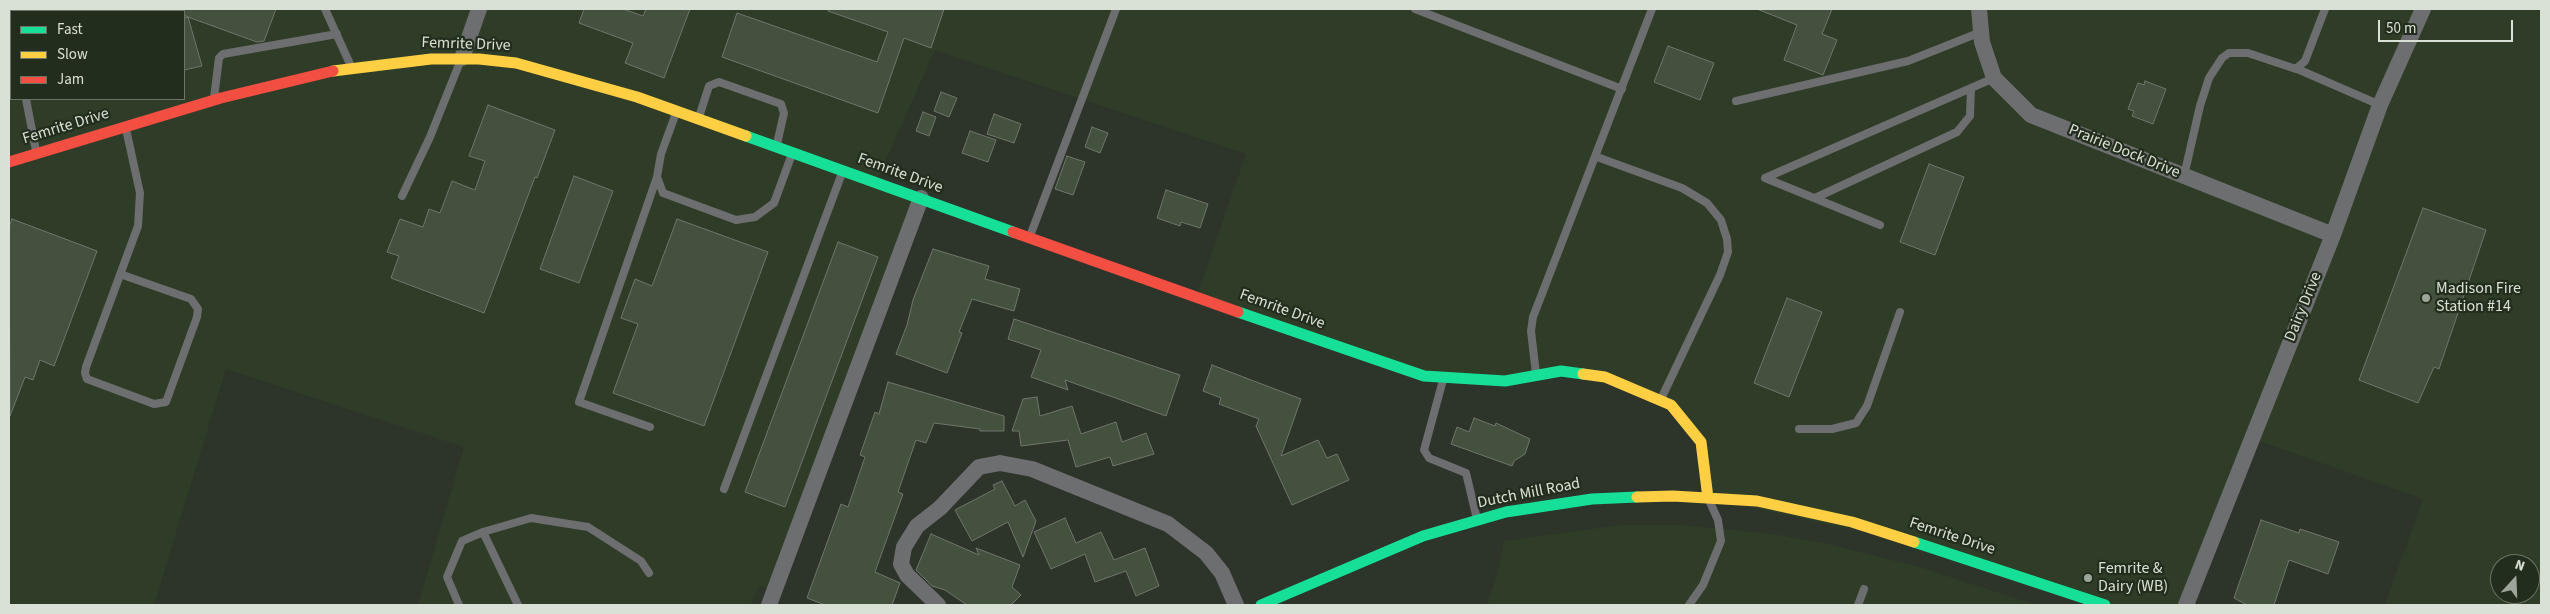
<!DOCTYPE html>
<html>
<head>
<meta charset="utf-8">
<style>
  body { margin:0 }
  #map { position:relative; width:2550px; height:614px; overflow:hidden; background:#2d342a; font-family:"Source Sans 3",sans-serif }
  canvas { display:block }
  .frame { position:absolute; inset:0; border:10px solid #d9e0d6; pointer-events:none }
  .legend { position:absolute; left:10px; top:10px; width:175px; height:90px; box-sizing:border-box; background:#222d1d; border:1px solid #6b7567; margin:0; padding:6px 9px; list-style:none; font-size:15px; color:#d9e0d6 }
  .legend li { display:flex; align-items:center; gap:10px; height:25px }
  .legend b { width:25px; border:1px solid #6b7567 }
  .north { position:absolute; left:2490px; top:554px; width:50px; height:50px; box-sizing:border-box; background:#222d1d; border:1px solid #6b7567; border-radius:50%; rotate:20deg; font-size:14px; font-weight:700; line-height:20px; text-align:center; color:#d9e0d6 }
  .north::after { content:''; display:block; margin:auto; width:18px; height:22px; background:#9da49a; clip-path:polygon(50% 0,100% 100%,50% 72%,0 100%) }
  .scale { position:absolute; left:2378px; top:20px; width:135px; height:22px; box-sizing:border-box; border:2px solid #d9e0d6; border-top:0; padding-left:6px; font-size:15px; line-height:18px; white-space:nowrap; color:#d9e0d6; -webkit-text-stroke:4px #222d1d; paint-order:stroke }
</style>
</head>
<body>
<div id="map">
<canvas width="2550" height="614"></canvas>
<div class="frame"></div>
<ul class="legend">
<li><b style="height:6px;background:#16e098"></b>Fast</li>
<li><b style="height:6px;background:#ffcf43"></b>Slow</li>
<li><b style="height:6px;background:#f24e42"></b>Jam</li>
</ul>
<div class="north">N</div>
<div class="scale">50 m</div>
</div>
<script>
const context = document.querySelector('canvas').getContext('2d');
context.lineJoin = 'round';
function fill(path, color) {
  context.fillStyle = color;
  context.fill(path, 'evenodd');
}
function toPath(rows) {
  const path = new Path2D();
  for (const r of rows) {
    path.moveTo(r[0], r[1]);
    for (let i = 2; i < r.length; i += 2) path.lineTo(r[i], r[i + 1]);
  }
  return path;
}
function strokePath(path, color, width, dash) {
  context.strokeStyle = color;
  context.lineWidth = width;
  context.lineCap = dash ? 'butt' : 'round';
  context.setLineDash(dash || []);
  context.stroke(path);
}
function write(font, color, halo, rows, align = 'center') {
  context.font = font + ' "Source Sans 3",sans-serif';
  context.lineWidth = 4.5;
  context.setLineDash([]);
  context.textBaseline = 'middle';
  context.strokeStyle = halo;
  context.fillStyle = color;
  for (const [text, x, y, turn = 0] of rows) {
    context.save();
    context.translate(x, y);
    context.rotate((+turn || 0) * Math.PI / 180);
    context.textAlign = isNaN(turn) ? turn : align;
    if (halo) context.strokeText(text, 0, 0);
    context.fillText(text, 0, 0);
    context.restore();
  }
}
const built = toPath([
  [9,9,2541,9,2541,605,2385,605,2423,499,2251,438,2186,605,2105,605,1937,548,1708,498,1701,442,1671,405,1605,377,1443,378,1197,296,1246,154,935,50,876,182,921,198,774,590,759,586,751,605,418,605,464,447,226,369,154,605,9,605],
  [11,11,184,11,184,99,11,99],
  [2500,564,2530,564,2530,594,2500,594],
  [1620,525,1683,525,1772,534,1824,543,1919,567,2037,605,1487,605,1498,572,1504,541]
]);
const building = toPath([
  [171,9,276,9,264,41,257,42,188,17,202,66,184,70,184,18,188,17,184,15,184,11,173,11,171,9],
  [584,9,623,9,643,16,646,9,690,9,664,78,625,63,633,43,579,23,584,9],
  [828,9,944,9,931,48,904,38,878,113,722,57,737,13,877,62,888,32,828,11,828,9],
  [1757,9,1832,9,1822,34,1837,40,1823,75,1784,60,1797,25,1757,9],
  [1668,46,1714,63,1700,100,1654,82,1668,46],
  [2145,81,2166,89,2153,124,2132,116,2134,111,2128,109,2138,83,2144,85,2145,81],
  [941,92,957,98,949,117,934,111,941,92],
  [488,105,555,130,537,178,535,177,484,313,391,278,399,256,387,252,400,219,423,227,429,209,440,213,452,181,475,190,485,161,469,156,488,105],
  [923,112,936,117,929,136,916,131,923,112],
  [994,114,1021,124,1014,143,987,134,994,114],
  [1092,127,1108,133,1100,153,1085,147,1092,127],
  [970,131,996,140,988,162,962,153,970,131],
  [1067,156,1085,162,1073,195,1055,189,1067,156],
  [1929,164,1964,177,1935,255,1900,242,1929,164],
  [574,176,613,191,579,283,540,269,574,176],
  [1166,190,1208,204,1200,228,1181,222,1180,226,1157,218,1166,190],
  [2423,208,2486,230,2439,369,2434,367,2418,403,2359,380,2423,208],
  [12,219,97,251,54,366,40,360,33,380,25,377,10,416,9,227,12,219],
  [677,219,768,252,704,426,613,393,638,324,621,318,635,279,652,286,677,219],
  [838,242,878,257,785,507,745,492,838,242],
  [933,249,989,266,985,279,1020,289,1014,311,972,299,959,332,962,333,947,373,896,354,907,325,913,300,933,249],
  [1787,298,1822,312,1789,397,1754,383,1787,298],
  [1014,319,1180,375,1166,416,1065,380,1068,390,1031,377,1041,350,1008,339,1014,319],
  [1212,365,1301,399,1281,456,1318,440,1327,458,1337,454,1349,480,1292,505,1256,426,1259,419,1219,404,1221,398,1203,391,1212,365],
  [888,382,1004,416,1004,431,980,431,980,429,934,423,926,443,916,440,898,492,903,494,875,572,900,583,892,605,825,605,807,598,841,504,848,507,865,457,860,455,875,412,879,414,888,382],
  [1037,397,1040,416,1072,406,1081,434,1116,422,1122,442,1146,433,1154,454,1113,466,1110,457,1076,467,1068,440,1021,446,1019,431,1012,431,1023,399,1037,397],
  [1474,418,1495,426,1496,423,1530,439,1525,454,1514,461,1512,466,1451,444,1457,427,1469,432,1474,418],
  [1002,481,1015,506,1025,500,1036,521,1023,557,1008,522,972,541,955,510,995,489,993,485,1002,481],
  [1065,518,1076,543,1101,532,1114,560,1145,548,1159,586,1136,596,1126,571,1095,582,1085,554,1051,569,1034,532,1065,518],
  [2261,520,2299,533,2300,529,2339,542,2328,574,2289,560,2274,605,2247,605,2234,598,2261,520],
  [931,534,979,555,976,548,1020,565,1012,587,1021,595,1011,605,967,605,945,590,932,586,916,570,931,534]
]);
const lane = toPath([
  [11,9,18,11],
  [325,9,350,64],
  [1415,9,1622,89],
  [2295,68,2380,105],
  [214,98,219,58,223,54,337,34],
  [26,99,36,151],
  [1736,101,1908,61,1981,32],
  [676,113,661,154,657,177,663,193,736,220,755,217,774,203,792,154],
  [699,117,709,86,719,82,781,104,784,113,777,144],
  [1597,157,1682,188,1707,203,1721,220,1727,239,1728,252,1720,275,1661,399],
  [2184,176,2200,106,2209,78,2222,58,2229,53,2248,53,2296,69,2305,61,2325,9],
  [402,196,430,137,460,62],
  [1815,198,1957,132,1970,116,1971,88],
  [1880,225,1765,178,1994,78],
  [1030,236,1116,9],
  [120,274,191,299,198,309,197,317,166,402,154,404,87,379,85,373,86,367,138,226,140,193,126,129],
  [1536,374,1531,331,1533,317,1652,9],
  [1443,380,1424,450,1429,458,1466,473,1477,519],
  [650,427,579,402,657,177],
  [1799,429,1832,429,1856,423,1867,406,1900,312],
  [724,489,842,173],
  [459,605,447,577,462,541,483,532],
  [518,605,483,532,531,518,588,527,641,561,649,573],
  [1689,605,1703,585,1721,541,1718,520,1709,500],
  [1858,605,1864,589]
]);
const street = toPath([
  [1979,9,1982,42,1994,78,2031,115,2333,235],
  [462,58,479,9],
  [769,605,921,198],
  [938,605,907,575,901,564,904,547,917,526,940,508,979,467,1000,463,1032,469,1168,524,1206,553,1222,573,1236,605],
  [2186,605,2333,235,2380,105,2423,9]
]);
const fast = toPath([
  [746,136,1013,232],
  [1238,312,1424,376,1505,381,1561,371,1583,374],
  [1914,542,2105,605],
  [1261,605,1423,536,1506,512,1592,499,1637,497]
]);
const slow = toPath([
  [333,71,431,59,479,59,516,63,637,97,746,136],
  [1583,374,1605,377,1671,405,1701,442,1708,498],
  [1637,497,1673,496,1757,501,1852,522,1914,542]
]);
const jam = toPath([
  [9,162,221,98,333,71],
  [1013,232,1238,312]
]);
const markers = [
  [2426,298,5,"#9da49a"],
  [2088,578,5,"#9da49a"]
];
const streetNames = [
  ["Femrite Drive",466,45,2],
  ["Femrite Drive",66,127,-17],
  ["Prairie Dock Drive",2124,152,22],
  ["Femrite Drive",900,174,20],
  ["Dairy Drive",2304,307,-68],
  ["Femrite Drive",1282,310,20],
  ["Dutch Mill Road",1529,494,-11],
  ["Femrite Drive",1952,537,18]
];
const poiNames = [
  ["Madison Fire",2436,289],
  ["Station #14",2436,307],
  ["Femrite &",2098,569],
  ["Dairy (WB)",2098,587]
];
fill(built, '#2f3d28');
fill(building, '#44513e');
strokePath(building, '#70756d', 1);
strokePath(lane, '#6d6e6f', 8);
strokePath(street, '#6d6e6f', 16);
strokePath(fast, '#16e098', 11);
strokePath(slow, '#ffcf43', 11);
strokePath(jam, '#f24e42', 11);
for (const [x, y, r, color] of markers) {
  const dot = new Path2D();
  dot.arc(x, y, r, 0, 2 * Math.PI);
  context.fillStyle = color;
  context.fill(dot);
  strokePath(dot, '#222d1d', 2);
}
write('16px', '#d9e0d6', '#222d1d', streetNames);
write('16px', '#d9e0d6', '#222d1d', poiNames, 'left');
</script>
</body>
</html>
